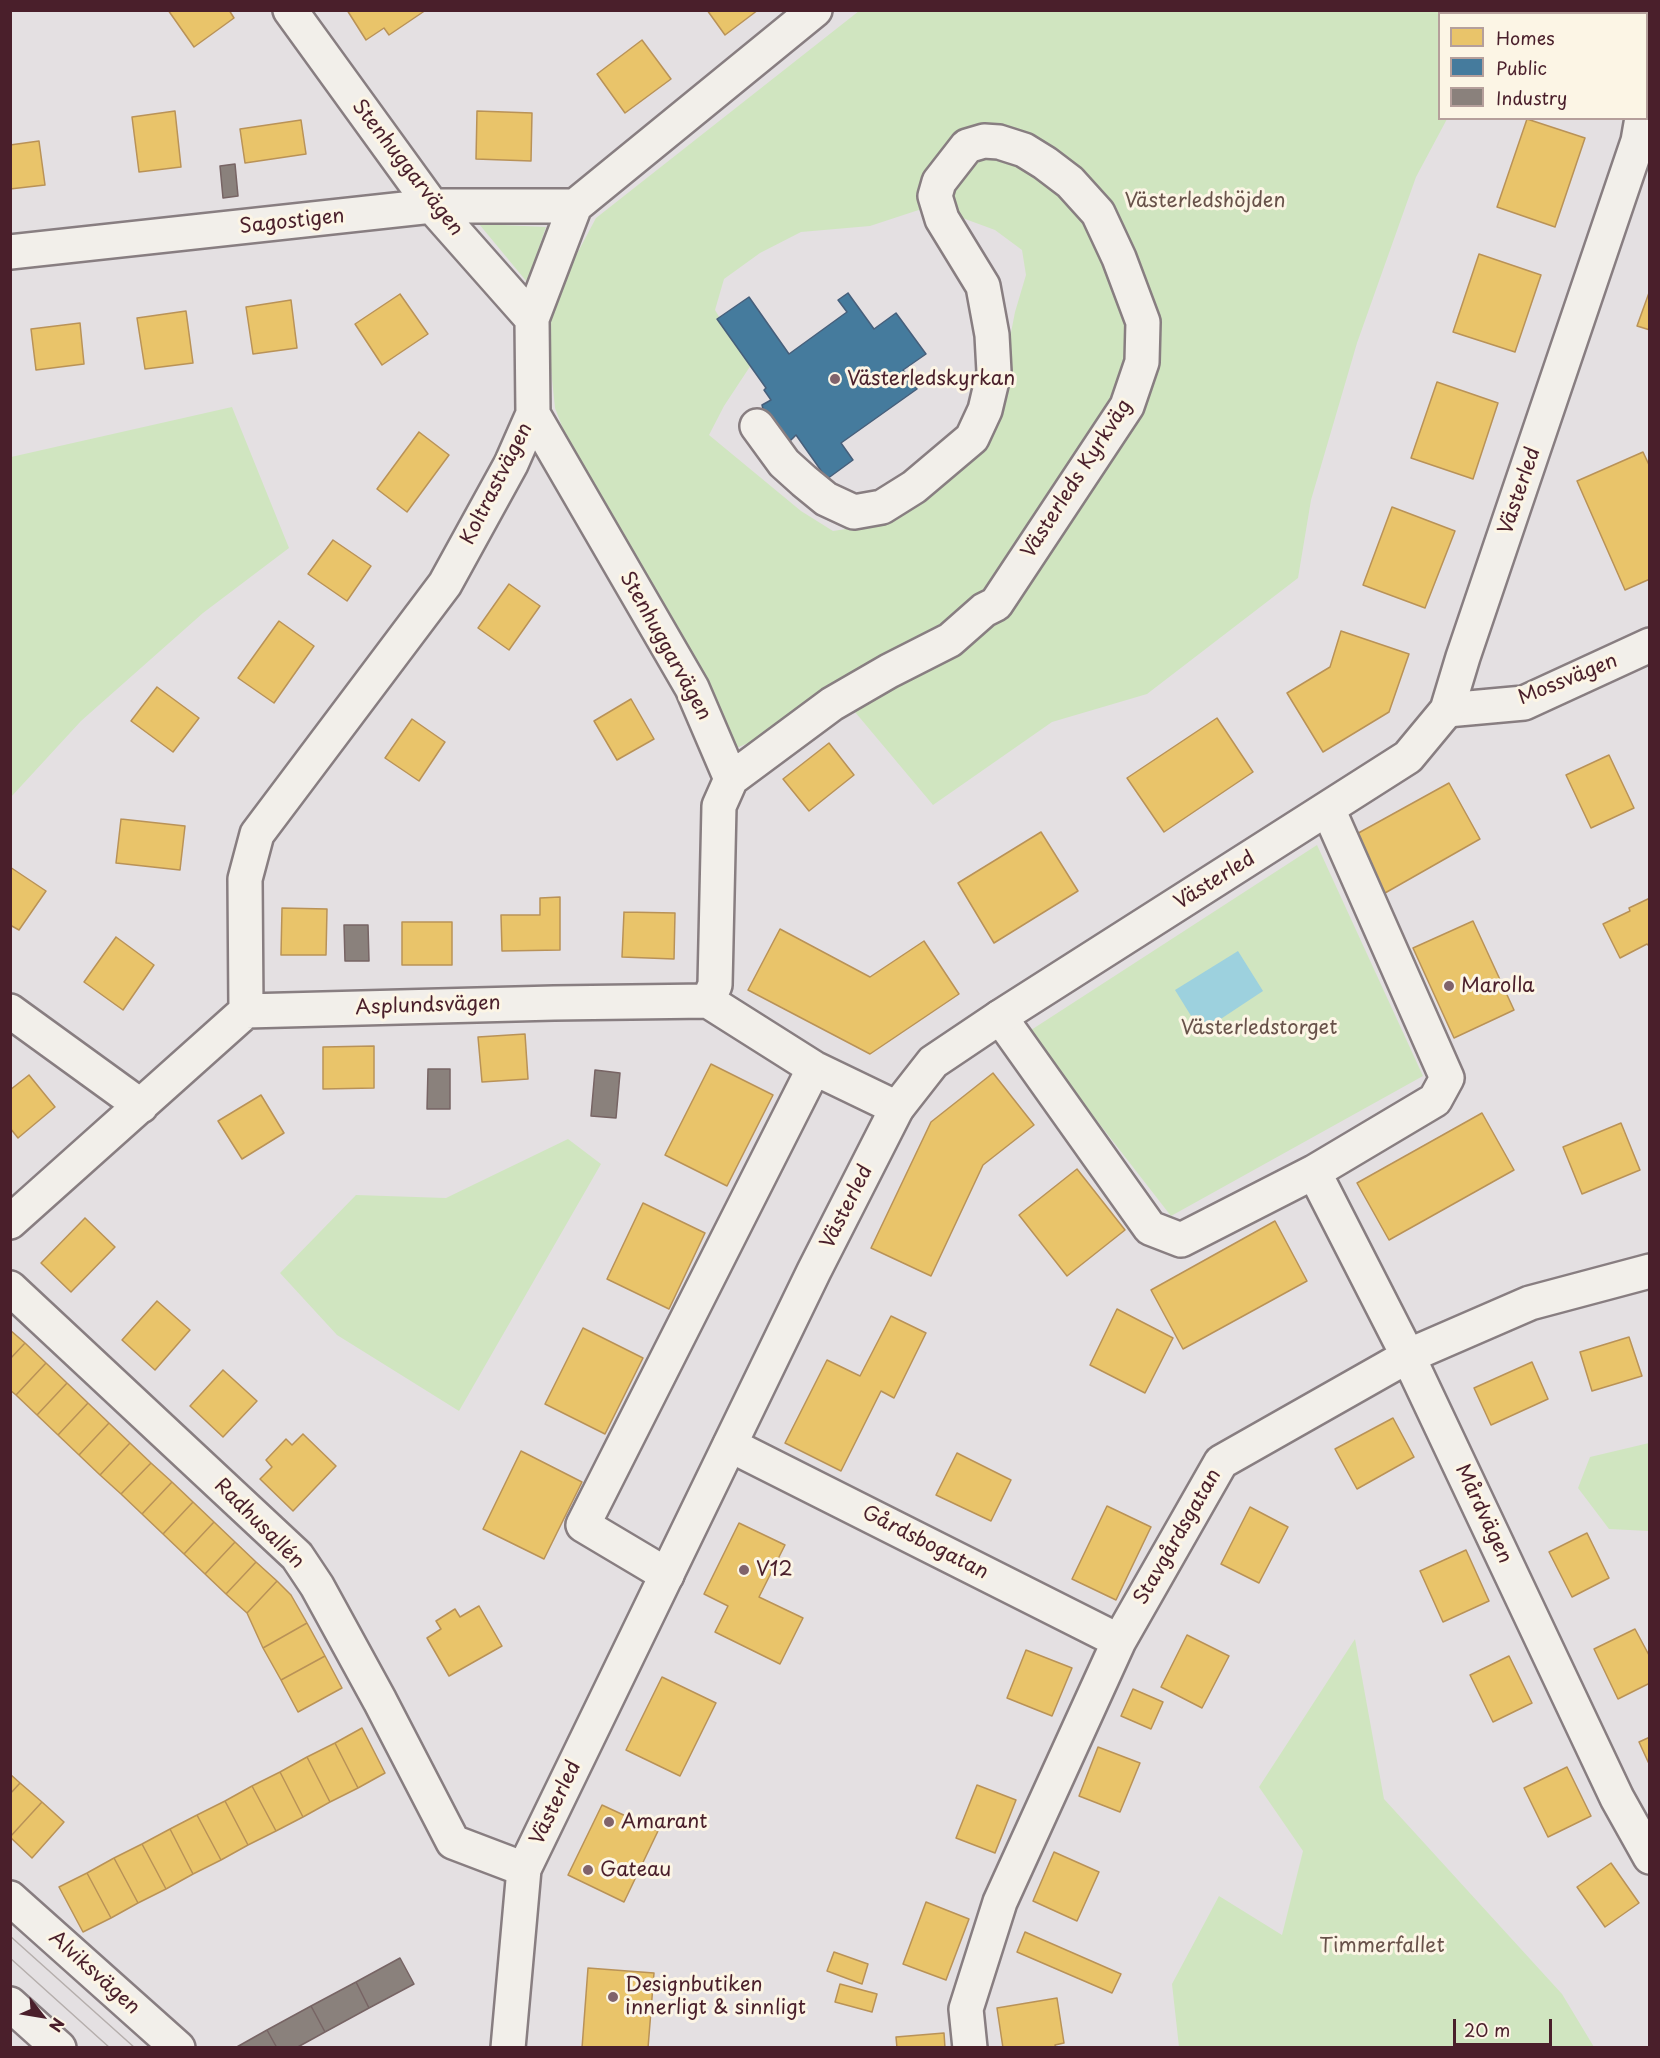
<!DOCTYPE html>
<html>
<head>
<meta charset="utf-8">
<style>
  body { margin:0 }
  #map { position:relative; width:1660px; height:2058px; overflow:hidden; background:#e4e0e2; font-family:"Playpen Sans",sans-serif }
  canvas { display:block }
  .frame { position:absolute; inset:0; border:12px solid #4a1f2b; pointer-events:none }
  .legend { position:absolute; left:1438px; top:12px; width:210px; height:108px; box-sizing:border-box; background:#fcf5e5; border:2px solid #b59f9b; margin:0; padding:8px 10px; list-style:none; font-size:18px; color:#4a1f2b }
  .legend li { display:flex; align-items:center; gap:12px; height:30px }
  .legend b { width:30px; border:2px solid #b59f9b }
  .north { position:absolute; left:12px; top:1986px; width:60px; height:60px; -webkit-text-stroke:4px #fcf5e5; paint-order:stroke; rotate:121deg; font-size:16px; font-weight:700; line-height:24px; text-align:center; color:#4a1f2b }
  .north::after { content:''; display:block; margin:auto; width:21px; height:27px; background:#4a1f2b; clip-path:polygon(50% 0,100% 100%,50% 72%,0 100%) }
  .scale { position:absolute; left:1453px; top:2019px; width:99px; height:27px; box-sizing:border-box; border:3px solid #4a1f2b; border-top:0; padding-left:8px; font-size:18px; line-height:21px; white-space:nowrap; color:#4a1f2b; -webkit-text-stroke:4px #fcf5e5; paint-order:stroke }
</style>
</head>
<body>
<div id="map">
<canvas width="1660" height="2058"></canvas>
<div class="frame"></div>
<ul class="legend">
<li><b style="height:16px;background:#e9c46a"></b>Homes</li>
<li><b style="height:16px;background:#457b9d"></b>Public</li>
<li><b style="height:16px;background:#8a817c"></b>Industry</li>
</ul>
<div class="north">N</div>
<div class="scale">20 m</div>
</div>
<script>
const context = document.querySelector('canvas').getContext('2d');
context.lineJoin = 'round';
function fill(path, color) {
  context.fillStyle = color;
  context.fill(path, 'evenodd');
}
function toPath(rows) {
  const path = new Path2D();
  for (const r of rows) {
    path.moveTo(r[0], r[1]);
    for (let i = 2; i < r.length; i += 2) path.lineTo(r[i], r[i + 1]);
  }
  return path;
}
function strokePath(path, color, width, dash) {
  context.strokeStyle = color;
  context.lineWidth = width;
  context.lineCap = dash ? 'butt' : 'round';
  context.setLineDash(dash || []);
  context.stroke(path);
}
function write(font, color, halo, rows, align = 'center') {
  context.font = font + ' "Playpen Sans",sans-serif';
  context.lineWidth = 6;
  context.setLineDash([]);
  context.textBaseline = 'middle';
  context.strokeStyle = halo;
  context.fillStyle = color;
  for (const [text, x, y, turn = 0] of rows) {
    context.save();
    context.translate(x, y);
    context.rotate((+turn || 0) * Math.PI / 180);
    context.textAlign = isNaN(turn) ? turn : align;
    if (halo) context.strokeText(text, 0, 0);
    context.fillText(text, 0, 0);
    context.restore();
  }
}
const green = toPath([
  [859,11,1635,11,1635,14,1440,14,1440,118,1447,119,1416,177,1357,343,1311,500,1298,578,1147,694,1052,722,933,805,855,712,860,670,770,734,734,749,583,481,555,408,547,331,571,265,596,218],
  [943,202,957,216,995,230,1022,250,1026,275,1015,312,1008,348,937,479,865,526,833,531,801,511,709,435,724,406,751,365,732,338,715,310,724,279,760,253,801,232,870,226],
  [479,224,546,227,527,282],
  [232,407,289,548,203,613,81,721,11,797,11,457],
  [1317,845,1423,1076,1171,1216,1028,1032],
  [568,1139,601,1164,459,1411,337,1335,280,1273,356,1195,446,1198],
  [1649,1443,1649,1531,1609,1529,1578,1488,1590,1457],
  [1355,1639,1384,1799,1562,1994,1594,2047,1179,2047,1172,1984,1219,1896,1282,1935,1303,1851,1259,1787]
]);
const water = toPath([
  [1238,951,1263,991,1201,1032,1175,990]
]);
const homes = toPath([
  [168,10,229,10,234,18,194,47,168,10],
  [347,10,426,10,389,35,384,28,366,40,347,10],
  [707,10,758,10,725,35,707,10],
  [642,40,671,79,625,113,597,74,642,40],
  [175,111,181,167,139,172,132,117,175,111],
  [477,111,532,113,531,161,476,159,477,111],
  [1527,119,1585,138,1555,227,1497,207,1527,119],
  [301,120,306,154,245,163,240,129,301,120],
  [39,141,45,185,10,189,10,145,39,141],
  [1479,254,1541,275,1515,352,1453,332,1479,254],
  [1650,290,1650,330,1637,326,1650,290],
  [400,294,428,334,382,365,355,324,400,294],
  [291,300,297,348,253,354,246,307,291,300],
  [186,311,193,363,145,369,137,318,186,311],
  [80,323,84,364,36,370,31,329,80,323],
  [1437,382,1498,403,1473,479,1411,458,1437,382],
  [419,432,449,455,407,512,377,489,419,432],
  [1643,452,1650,467,1650,579,1625,590,1577,481,1643,452],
  [1392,507,1455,531,1425,608,1363,585,1392,507],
  [333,540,371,566,347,601,308,574,333,540],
  [509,584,540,606,509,650,478,628,509,584],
  [279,621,314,646,274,703,238,678,279,621],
  [1341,631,1409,654,1389,712,1323,752,1287,693,1330,667,1341,631],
  [157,687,199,718,173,752,131,721,157,687],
  [631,699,654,739,617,760,594,721,631,699],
  [1217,718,1253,772,1164,832,1127,778,1217,718],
  [412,719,445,742,419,781,385,758,412,719],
  [829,743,854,775,809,811,783,779,829,743],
  [1609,755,1634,808,1591,828,1566,775,1609,755],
  [1449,783,1480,839,1385,893,1353,836,1449,783],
  [121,819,185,826,180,870,116,863,121,819],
  [1041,832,1078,891,994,943,958,883,1041,832],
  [10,867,46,891,19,930,10,925,10,867],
  [560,897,560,950,502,951,501,915,540,915,540,898,560,897],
  [1650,898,1650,947,1647,944,1620,958,1603,924,1630,911,1629,908,1650,898],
  [282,908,327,909,326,955,281,955,282,908],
  [624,912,675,913,674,959,622,957,624,912],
  [1473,921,1514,1010,1454,1038,1413,948,1473,921],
  [402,922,452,922,452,965,402,965,402,922],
  [780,929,870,977,924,941,959,994,870,1054,748,990,780,929],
  [116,937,154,965,123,1010,84,982,116,937],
  [525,1034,528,1079,482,1082,478,1037,525,1034],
  [374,1046,374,1088,323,1089,323,1047,374,1046],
  [711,1064,773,1095,727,1186,665,1155,711,1064],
  [993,1073,1034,1125,983,1165,931,1276,871,1248,931,1122,993,1073],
  [29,1075,55,1107,18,1138,10,1128,10,1090,29,1075],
  [261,1095,284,1133,242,1159,218,1121,261,1095],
  [1482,1113,1514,1170,1389,1240,1357,1183,1482,1113],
  [1621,1123,1640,1170,1582,1194,1563,1147,1621,1123],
  [1077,1169,1125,1230,1067,1276,1019,1215,1077,1169],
  [643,1203,705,1233,669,1309,607,1279,643,1203],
  [85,1218,115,1247,71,1292,41,1263,85,1218],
  [1275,1221,1307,1281,1183,1349,1151,1290,1275,1221],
  [157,1301,190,1330,155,1370,122,1340,157,1301],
  [1117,1309,1173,1338,1145,1393,1090,1365,1117,1309],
  [891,1316,926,1333,894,1398,881,1391,841,1471,785,1443,827,1360,860,1376,891,1316],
  [583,1328,643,1358,605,1434,545,1404,583,1328],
  [10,1330,25,1343,10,1359,10,1330],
  [1629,1337,1642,1376,1592,1391,1580,1352,1629,1337],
  [25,1343,46,1363,16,1395,10,1390,10,1359,25,1343],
  [1532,1362,1548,1399,1491,1425,1474,1388,1532,1362],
  [46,1363,67,1383,37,1415,16,1395,46,1363],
  [223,1370,257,1401,223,1437,190,1406,223,1370],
  [67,1383,88,1403,58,1435,37,1415,67,1383],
  [88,1403,109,1423,79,1455,58,1435,88,1403],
  [1393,1418,1414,1457,1357,1489,1335,1449,1393,1418],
  [109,1423,130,1443,100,1475,79,1455,109,1423],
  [303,1434,336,1466,293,1511,260,1479,272,1467,266,1460,286,1439,292,1445,303,1434],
  [130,1443,151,1463,121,1494,100,1475,130,1443],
  [521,1451,582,1482,544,1559,483,1529,521,1451],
  [957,1453,1011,1480,991,1521,936,1495,957,1453],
  [151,1463,172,1482,142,1514,121,1494,151,1463],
  [172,1482,193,1502,163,1534,142,1514,172,1482],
  [193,1502,214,1522,184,1554,163,1534,193,1502],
  [1107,1506,1151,1527,1116,1600,1072,1579,1107,1506],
  [1250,1507,1288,1527,1259,1583,1221,1564,1250,1507],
  [214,1522,235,1542,205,1574,184,1554,214,1522],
  [739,1523,785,1545,759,1597,803,1618,780,1664,715,1632,728,1606,704,1594,739,1523],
  [1587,1533,1609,1578,1572,1597,1549,1552,1587,1533],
  [235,1542,256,1562,226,1594,205,1574,235,1542],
  [1466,1550,1489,1601,1443,1622,1420,1571,1466,1550],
  [256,1562,277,1581,247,1613,226,1594,256,1562],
  [277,1581,291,1595,307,1623,263,1648,247,1613,277,1581],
  [479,1606,502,1646,449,1676,427,1638,441,1629,436,1621,455,1609,460,1617,479,1606],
  [307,1623,325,1656,281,1680,263,1648,307,1623],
  [1635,1629,1650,1657,1650,1683,1618,1699,1594,1649,1635,1629],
  [1187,1635,1229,1656,1202,1708,1161,1687,1187,1635],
  [1026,1650,1072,1668,1052,1716,1007,1698,1026,1650],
  [325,1656,342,1688,298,1712,281,1680,325,1656],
  [1509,1656,1532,1703,1493,1722,1470,1675,1509,1656],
  [662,1677,716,1703,680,1776,626,1750,662,1677],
  [1133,1689,1163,1702,1151,1729,1121,1716,1133,1689],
  [362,1728,385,1773,358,1788,335,1743,362,1728],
  [1650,1737,1650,1766,1639,1742,1650,1737],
  [335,1743,358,1788,330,1802,307,1757,335,1743],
  [1098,1747,1140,1763,1120,1812,1079,1796,1098,1747],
  [307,1757,330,1802,303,1817,280,1772,307,1757],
  [1567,1767,1591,1816,1548,1837,1524,1788,1567,1767],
  [280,1772,303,1817,276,1831,252,1786,280,1772],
  [10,1774,20,1783,10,1794,10,1774],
  [20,1783,42,1802,10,1837,10,1794,20,1783],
  [977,1785,1016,1800,995,1853,956,1838,977,1785],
  [252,1786,276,1831,248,1845,225,1801,252,1786],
  [225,1801,248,1845,221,1860,197,1815,225,1801],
  [42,1802,64,1822,32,1858,10,1837,42,1802],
  [602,1805,658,1831,624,1902,568,1875,602,1805],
  [197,1815,221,1860,193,1874,170,1829,197,1815],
  [170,1829,193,1874,166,1889,142,1844,170,1829],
  [142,1844,166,1889,138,1903,114,1858,142,1844],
  [1054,1852,1099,1872,1077,1921,1033,1901,1054,1852],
  [114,1858,138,1903,111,1918,87,1873,114,1858],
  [1611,1863,1639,1903,1605,1927,1577,1887,1611,1863],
  [87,1873,111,1918,83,1932,59,1887,87,1873],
  [926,1902,969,1919,946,1980,903,1964,926,1902],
  [1025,1932,1121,1974,1112,1993,1017,1952,1025,1932],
  [834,1952,868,1964,862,1984,827,1971,834,1952],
  [588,1968,654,1973,648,2048,582,2048,588,1968],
  [840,1984,877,1994,872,2012,835,2002,840,1984],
  [1057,1998,1064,2043,1055,2045,1056,2048,1003,2048,997,2008,1057,1998],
  [944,2033,945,2048,897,2048,896,2037,944,2033]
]);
const public = toPath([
  [848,293,874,329,896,313,926,354,903,370,917,389,841,443,853,460,827,479,796,435,791,440,781,436,765,417,762,405,771,400,764,390,766,388,717,319,749,297,789,354,847,312,838,300,848,293]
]);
const industry = toPath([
  [235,164,238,196,223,198,220,166,235,164],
  [344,925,368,925,369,961,345,961,344,925],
  [428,1069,450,1069,450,1109,427,1109,428,1069],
  [595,1070,620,1073,616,1118,591,1116,595,1070],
  [400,1958,414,1984,369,2008,356,1982,400,1958],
  [356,1982,369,2008,325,2032,311,2006,356,1982],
  [311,2006,325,2032,296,2048,277,2048,267,2030,311,2006],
  [267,2030,277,2048,235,2048,267,2030]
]);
const street = toPath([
  [290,10,432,206,532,319],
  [10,252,432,206,575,206],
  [533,414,692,688,731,779,719,806,715,985,708,1001],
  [1447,710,1524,703,1650,645],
  [731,779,832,704,889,671,950,640,984,610,996,604,1127,406,1142,362,1143,322,1119,258,1098,213,1070,182,1045,163,1024,150,999,142,984,141,967,146,939,182,935,196,942,219,983,286,992,335,994,372,985,410,972,438,914,487,882,507,854,512,826,499,804,481,784,463,757,426],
  [10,1011,141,1106],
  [246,1011,245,879,257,834,445,584,511,464,533,414,532,319,575,206,815,10],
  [1000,1017,1150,1228,1181,1240,1314,1172,1435,1100,1447,1078,1328,809],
  [1314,1172,1408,1356,1617,1798,1650,1857],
  [10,1222,246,1011,554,1003,708,1001,814,1068,897,1108],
  [10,1288,297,1556,317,1586,380,1701,453,1842,524,1869],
  [730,1445,1119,1641],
  [667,1575,583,1525,814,1068],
  [10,1898,178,2048],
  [970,2048,966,2009,1000,1902,1119,1641,1221,1462,1408,1356,1530,1303,1650,1271]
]);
const secondary = toPath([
  [1646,95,1650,79],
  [10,2004,59,2048],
  [508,2048,524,1869,814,1271,897,1108,933,1062,1000,1017,1408,757,1447,710,1463,657,1638,141,1642,118]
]);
const tram = toPath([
  [10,1936,135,2048],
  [10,1958,110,2048]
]);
const markers = [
  [835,379,6,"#80636b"],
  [1449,986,6,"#80636b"],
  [744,1570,6,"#80636b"],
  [609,1822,6,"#80636b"],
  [588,1870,6,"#80636b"],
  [613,1997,6,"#80636b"]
];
const streetNames = [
  ["Stenhuggarvägen",407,168,52],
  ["Sagostigen",292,222,-6],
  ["Västerleds Kyrkväg",1077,479,-57],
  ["Koltrastvägen",497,484,-63],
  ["Västerled",1520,491,-71],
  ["Stenhuggarvägen",665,646,61],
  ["Mossvägen",1568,680,-22],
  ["Västerled",1215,881,-32],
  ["Asplundsvägen",428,1006,-2],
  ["Västerled",847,1207,-63],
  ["Mårdvägen",1483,1514,65],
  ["Radhusallén",259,1524,45],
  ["Stavgårdsgatan",1178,1537,-60],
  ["Gårdsbogatan",925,1543,27],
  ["Västerled",556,1803,-64],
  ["Alviksvägen",94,1973,42]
];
const parkNames = [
  ["Västerledshöjden",1205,201],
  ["Västerledstorget",1259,1028],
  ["Timmerfallet",1382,1946]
];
const poiNames = [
  ["Västerledskyrkan",847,379],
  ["Marolla",1461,986],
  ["V12",756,1570],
  ["Amarant",621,1822],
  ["Gateau",600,1870],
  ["Designbutiken",625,1985],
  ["innerligt & sinnligt",625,2008]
];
fill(green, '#d0e5c0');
fill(water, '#9dd1de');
fill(homes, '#e9c46a');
strokePath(homes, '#b99257', 1.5);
fill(public, '#457b9d');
strokePath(public, '#465f7b', 1.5);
fill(industry, '#8a817c');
strokePath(industry, '#776464', 1.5);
strokePath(street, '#887e81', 38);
strokePath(secondary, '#887e81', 38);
strokePath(street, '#f2efea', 33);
strokePath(secondary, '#f2efea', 33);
strokePath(tram, '#b5aeac', 1.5);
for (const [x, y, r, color] of markers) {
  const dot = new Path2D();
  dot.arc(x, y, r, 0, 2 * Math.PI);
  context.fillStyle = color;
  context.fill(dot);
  strokePath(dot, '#fcf5e5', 2);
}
write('20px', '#4a1f2b', '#fcf5e5', streetNames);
write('20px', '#68524a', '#fcf5e5', parkNames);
write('20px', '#4a1f2b', '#fcf5e5', poiNames, 'left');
</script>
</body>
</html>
